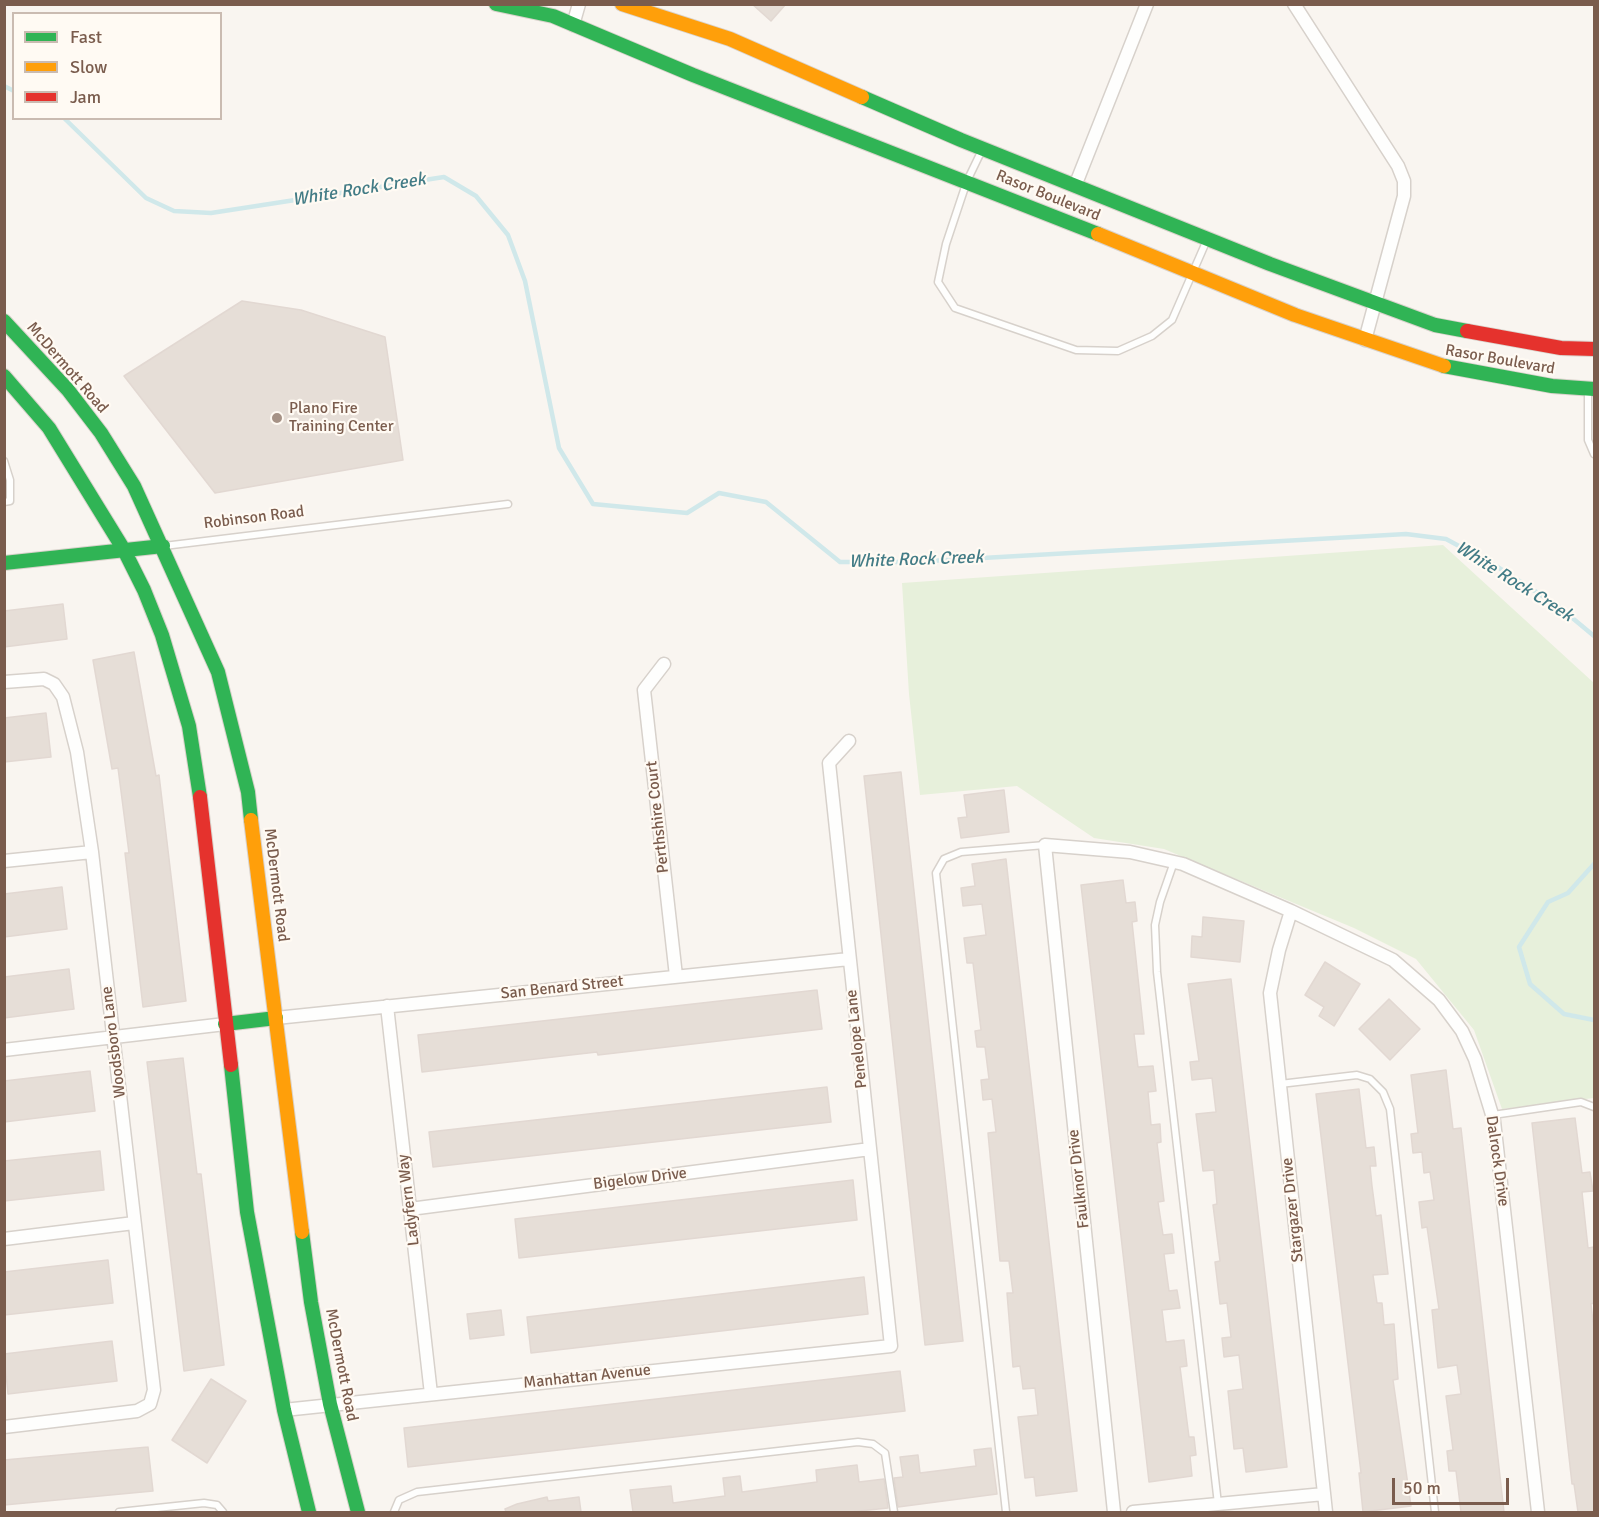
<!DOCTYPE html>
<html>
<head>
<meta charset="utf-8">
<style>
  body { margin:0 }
  #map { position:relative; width:1599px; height:1517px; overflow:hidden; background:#f9f5f0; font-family:Signika,sans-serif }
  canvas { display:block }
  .frame { position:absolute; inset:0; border:6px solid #7a5c4d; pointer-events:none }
  .legend { position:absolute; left:12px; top:12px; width:210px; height:108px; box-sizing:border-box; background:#fffaf3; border:2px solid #cabbb1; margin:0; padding:8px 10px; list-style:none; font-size:18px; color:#7a5c4d }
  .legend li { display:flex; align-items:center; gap:12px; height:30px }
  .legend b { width:30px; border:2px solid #cabbb1 }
  .scale { position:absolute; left:1392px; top:1478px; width:117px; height:27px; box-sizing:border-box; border:3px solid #7a5c4d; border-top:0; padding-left:8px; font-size:18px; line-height:21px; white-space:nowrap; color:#7a5c4d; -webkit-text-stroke:4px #fffaf3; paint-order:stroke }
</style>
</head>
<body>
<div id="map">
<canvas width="1599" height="1517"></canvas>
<div class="frame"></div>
<ul class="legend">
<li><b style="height:8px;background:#30b455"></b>Fast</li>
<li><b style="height:8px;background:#ff9f0a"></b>Slow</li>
<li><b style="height:8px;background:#e5322d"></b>Jam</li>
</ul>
<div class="scale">50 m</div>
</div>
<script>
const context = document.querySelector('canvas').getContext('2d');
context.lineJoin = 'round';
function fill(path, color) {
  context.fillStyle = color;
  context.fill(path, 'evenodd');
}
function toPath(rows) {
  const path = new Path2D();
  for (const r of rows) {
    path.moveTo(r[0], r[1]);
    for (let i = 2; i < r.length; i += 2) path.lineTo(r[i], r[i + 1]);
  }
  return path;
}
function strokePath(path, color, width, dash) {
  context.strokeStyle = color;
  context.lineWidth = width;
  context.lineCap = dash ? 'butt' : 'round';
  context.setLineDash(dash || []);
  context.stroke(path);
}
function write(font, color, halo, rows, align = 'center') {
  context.font = font + ' Signika,sans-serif';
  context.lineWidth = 4.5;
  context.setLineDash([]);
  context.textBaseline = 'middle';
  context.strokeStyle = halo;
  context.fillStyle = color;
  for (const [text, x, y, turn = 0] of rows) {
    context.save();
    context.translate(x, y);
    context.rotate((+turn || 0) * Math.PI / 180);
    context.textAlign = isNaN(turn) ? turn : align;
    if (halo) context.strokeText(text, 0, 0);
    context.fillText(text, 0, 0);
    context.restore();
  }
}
const green = toPath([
  [1443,545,1594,683,1594,1098,1502,1109,1474,1030,1416,959,1354,928,1164,849,1094,838,1017,786,920,795,909,694,902,583]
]);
const stream = toPath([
  [4,86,14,91],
  [64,118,146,198,174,211,211,213,444,177,476,196,508,235,525,281,559,448,593,504,687,513,719,493,766,502,840,562,912,562,1406,534,1446,539,1496,566,1558,606,1594,636],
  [1594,864,1568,893,1548,902,1519,947,1530,984,1564,1014,1594,1020]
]);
const building = toPath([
  [752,4,786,4,771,21,752,4],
  [242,301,301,310,385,337,403,460,215,493,124,376,242,301],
  [63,604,67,639,4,647,4,611,63,604],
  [134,652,156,776,159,775,186,1001,143,1007,125,853,129,853,118,768,112,769,93,660,134,652],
  [46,713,51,757,4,762,4,718,46,713],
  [901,772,963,1341,925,1345,864,776,901,772],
  [1004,790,1009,832,961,838,958,818,967,817,964,795,1004,790],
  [1006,859,1077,1491,1036,1496,1034,1477,1025,1478,1018,1417,1038,1415,1035,1388,1023,1389,1020,1366,1013,1367,1007,1293,1013,1293,1009,1261,1000,1261,988,1133,996,1132,992,1099,983,1100,981,1080,989,1079,985,1047,977,1047,975,1031,981,1030,973,963,967,963,964,938,986,935,982,904,963,906,961,888,975,886,972,864,1006,859],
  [1123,880,1126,903,1135,902,1137,921,1132,922,1144,1034,1134,1034,1138,1067,1153,1066,1156,1091,1148,1092,1151,1125,1160,1124,1161,1142,1157,1143,1164,1201,1158,1202,1163,1235,1172,1234,1174,1253,1164,1254,1169,1291,1177,1290,1180,1308,1162,1310,1166,1342,1184,1340,1187,1366,1180,1367,1189,1437,1194,1437,1196,1455,1190,1456,1192,1476,1149,1482,1081,885,1123,880],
  [62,887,67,929,4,937,4,894,62,887],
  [1203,917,1244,921,1240,962,1191,957,1192,936,1202,937,1203,917],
  [1325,962,1360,984,1334,1026,1319,1016,1324,1007,1305,995,1325,962],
  [69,969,74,1009,4,1018,4,977,69,969],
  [1231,979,1287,1467,1246,1472,1243,1448,1234,1449,1228,1391,1243,1389,1239,1355,1224,1357,1222,1338,1231,1337,1227,1303,1220,1304,1215,1262,1220,1261,1213,1205,1217,1204,1214,1170,1203,1171,1196,1114,1216,1112,1212,1078,1192,1080,1190,1062,1199,1061,1188,984,1231,979],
  [817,990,822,1029,598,1055,597,1052,422,1072,418,1035,817,990],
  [1389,999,1420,1029,1390,1060,1359,1029,1389,999],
  [183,1058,197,1174,201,1174,224,1365,184,1371,147,1062,183,1058],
  [1446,1070,1453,1129,1461,1128,1504,1512,1461,1512,1456,1471,1449,1471,1447,1451,1453,1450,1446,1396,1461,1394,1457,1365,1438,1368,1432,1310,1439,1309,1427,1227,1422,1228,1419,1202,1434,1200,1430,1172,1424,1173,1422,1152,1413,1153,1411,1134,1418,1133,1411,1075,1446,1070],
  [90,1071,95,1111,4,1122,4,1081,90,1071],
  [827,1087,831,1122,433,1167,429,1132,827,1087],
  [1359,1089,1366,1148,1374,1147,1376,1166,1370,1166,1372,1186,1376,1216,1381,1215,1388,1274,1373,1275,1377,1303,1382,1303,1384,1325,1394,1324,1398,1379,1393,1380,1411,1506,1363,1512,1359,1473,1361,1473,1316,1094,1359,1089],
  [1575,1118,1582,1173,1590,1172,1593,1191,1582,1192,1588,1248,1594,1247,1594,1303,1591,1304,1594,1331,1594,1512,1578,1512,1574,1484,1572,1484,1532,1123,1575,1118],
  [100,1151,104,1190,4,1201,4,1161,100,1151],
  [853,1180,857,1220,519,1258,515,1219,853,1180],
  [108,1260,113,1303,4,1315,4,1272,108,1260],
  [864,1277,868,1314,531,1353,527,1317,864,1277],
  [501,1310,504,1335,470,1339,467,1314,501,1310],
  [112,1341,117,1381,8,1394,4,1354,112,1341],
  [900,1371,905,1411,408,1467,404,1428,900,1371],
  [211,1379,246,1401,207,1463,172,1440,211,1379],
  [148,1447,153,1491,4,1505,4,1460,148,1447],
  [991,1448,997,1494,898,1507,894,1478,903,1477,900,1457,918,1455,920,1473,976,1466,974,1450,991,1448],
  [857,1465,859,1482,884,1479,888,1508,850,1512,633,1512,630,1490,671,1486,673,1503,725,1496,723,1478,740,1476,742,1492,817,1482,816,1470,857,1465],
  [547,1497,548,1501,579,1497,581,1512,506,1512,505,1509,517,1504,547,1497]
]);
const lane = toPath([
  [981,152,967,181,946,244,938,282,955,308,1076,350,1118,351,1152,336,1172,320,1206,242],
  [1588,390,1588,440,1594,454],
  [4,461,10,480,10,501,4,502],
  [164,546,508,504],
  [1174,862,1160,902,1155,925,1157,972,1218,1504],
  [1280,1084,1357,1075,1370,1079,1383,1092,1390,1109,1435,1512],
  [1493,1115,1581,1102,1594,1107],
  [119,1512,204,1503,217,1505,223,1512],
  [394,1512,399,1500,417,1492,858,1442,873,1444,885,1453,894,1512],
  [1006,1512,936,873,944,859,961,852,1045,845]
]);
const street = toPath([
  [1294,4,1398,166,1404,181,1404,196,1365,340],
  [573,25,579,4],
  [1075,186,1147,4],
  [664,664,644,690,676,976],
  [4,682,44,679,54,684,63,697,77,752,92,852,154,1390,150,1404,137,1411,4,1427],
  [4,861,92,852],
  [1291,911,1279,950,1270,993,1326,1512],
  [387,1006,431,1394],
  [276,1018,849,959],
  [4,1050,225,1024],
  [410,1209,870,1149],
  [4,1239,134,1223],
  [284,1410,891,1346,829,763,849,741],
  [1114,1512,1045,845,1130,852,1183,864,1291,911,1393,960,1439,1000,1462,1031,1475,1059,1494,1121,1538,1512],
  [1133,1512,1324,1494]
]);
const fast = toPath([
  [496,4,553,16,693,75,1098,234],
  [862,97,961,140,1270,264,1435,325,1467,331],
  [4,321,68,390,101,433,134,486,218,672,248,792,251,820],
  [1444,366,1552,386,1594,389],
  [4,376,49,428,124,550,144,590,162,635,189,726,200,797],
  [4,563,163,546],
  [225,1024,276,1018],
  [231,1065,247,1212,284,1410,309,1512],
  [302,1232,311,1302,330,1404,358,1512]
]);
const slow = toPath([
  [622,4,730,39,862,97],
  [1098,234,1295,315,1444,366],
  [251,820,302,1232]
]);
const jam = toPath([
  [1467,331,1561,348,1594,349],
  [200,797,231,1065]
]);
const markers = [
  [277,418,6,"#a69286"]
];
const streetNames = [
  ["Rasor Boulevard",1048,196,22],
  ["Rasor Boulevard",1500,360,10],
  ["McDermott Road",67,368,49],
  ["Robinson Road",254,518,-7],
  ["Perthshire Court",658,817,-96],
  ["McDermott Road",276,885,83],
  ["San Benard Street",562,988,-6],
  ["Penelope Lane",857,1039,-96],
  ["Woodsboro Lane",114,1042,-97],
  ["Dalrock Drive",1497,1161,82],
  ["Bigelow Drive",640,1179,-7],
  ["Faulknor Drive",1079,1179,-96],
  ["Ladyfern Way",409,1200,-97],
  ["Stargazer Drive",1293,1210,-96],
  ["McDermott Road",341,1365,79],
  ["Manhattan Avenue",587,1377,-6]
];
const poiNames = [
  ["Plano Fire",289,409],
  ["Training Center",289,427]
];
const waterNames = [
  ["White Rock Creek",359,190,-9],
  ["White Rock Creek",916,560,-2],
  ["White Rock Creek",1514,582,32]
];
fill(green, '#e7f0db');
strokePath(stream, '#d0e8ea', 4.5);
fill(building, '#e6ded7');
strokePath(building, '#e2d8d2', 1.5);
strokePath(lane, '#d7d1cb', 9);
strokePath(street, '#d7d1cb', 15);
strokePath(fast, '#d9d2cb', 16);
strokePath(slow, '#d9d2cb', 16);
strokePath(jam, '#d9d2cb', 16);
strokePath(lane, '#fefefd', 6);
strokePath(street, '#fefefd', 12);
strokePath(fast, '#30b455', 14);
strokePath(slow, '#ff9f0a', 14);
strokePath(jam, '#e5322d', 14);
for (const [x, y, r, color] of markers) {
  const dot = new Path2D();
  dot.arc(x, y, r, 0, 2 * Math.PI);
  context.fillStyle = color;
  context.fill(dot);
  strokePath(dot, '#fffaf3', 2);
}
write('16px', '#7a5c4d', '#fffaf3', streetNames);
write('16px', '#7a5c4d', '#fffaf3', poiNames, 'left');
write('italic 18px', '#437c86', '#fffaf3', waterNames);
</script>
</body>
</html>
